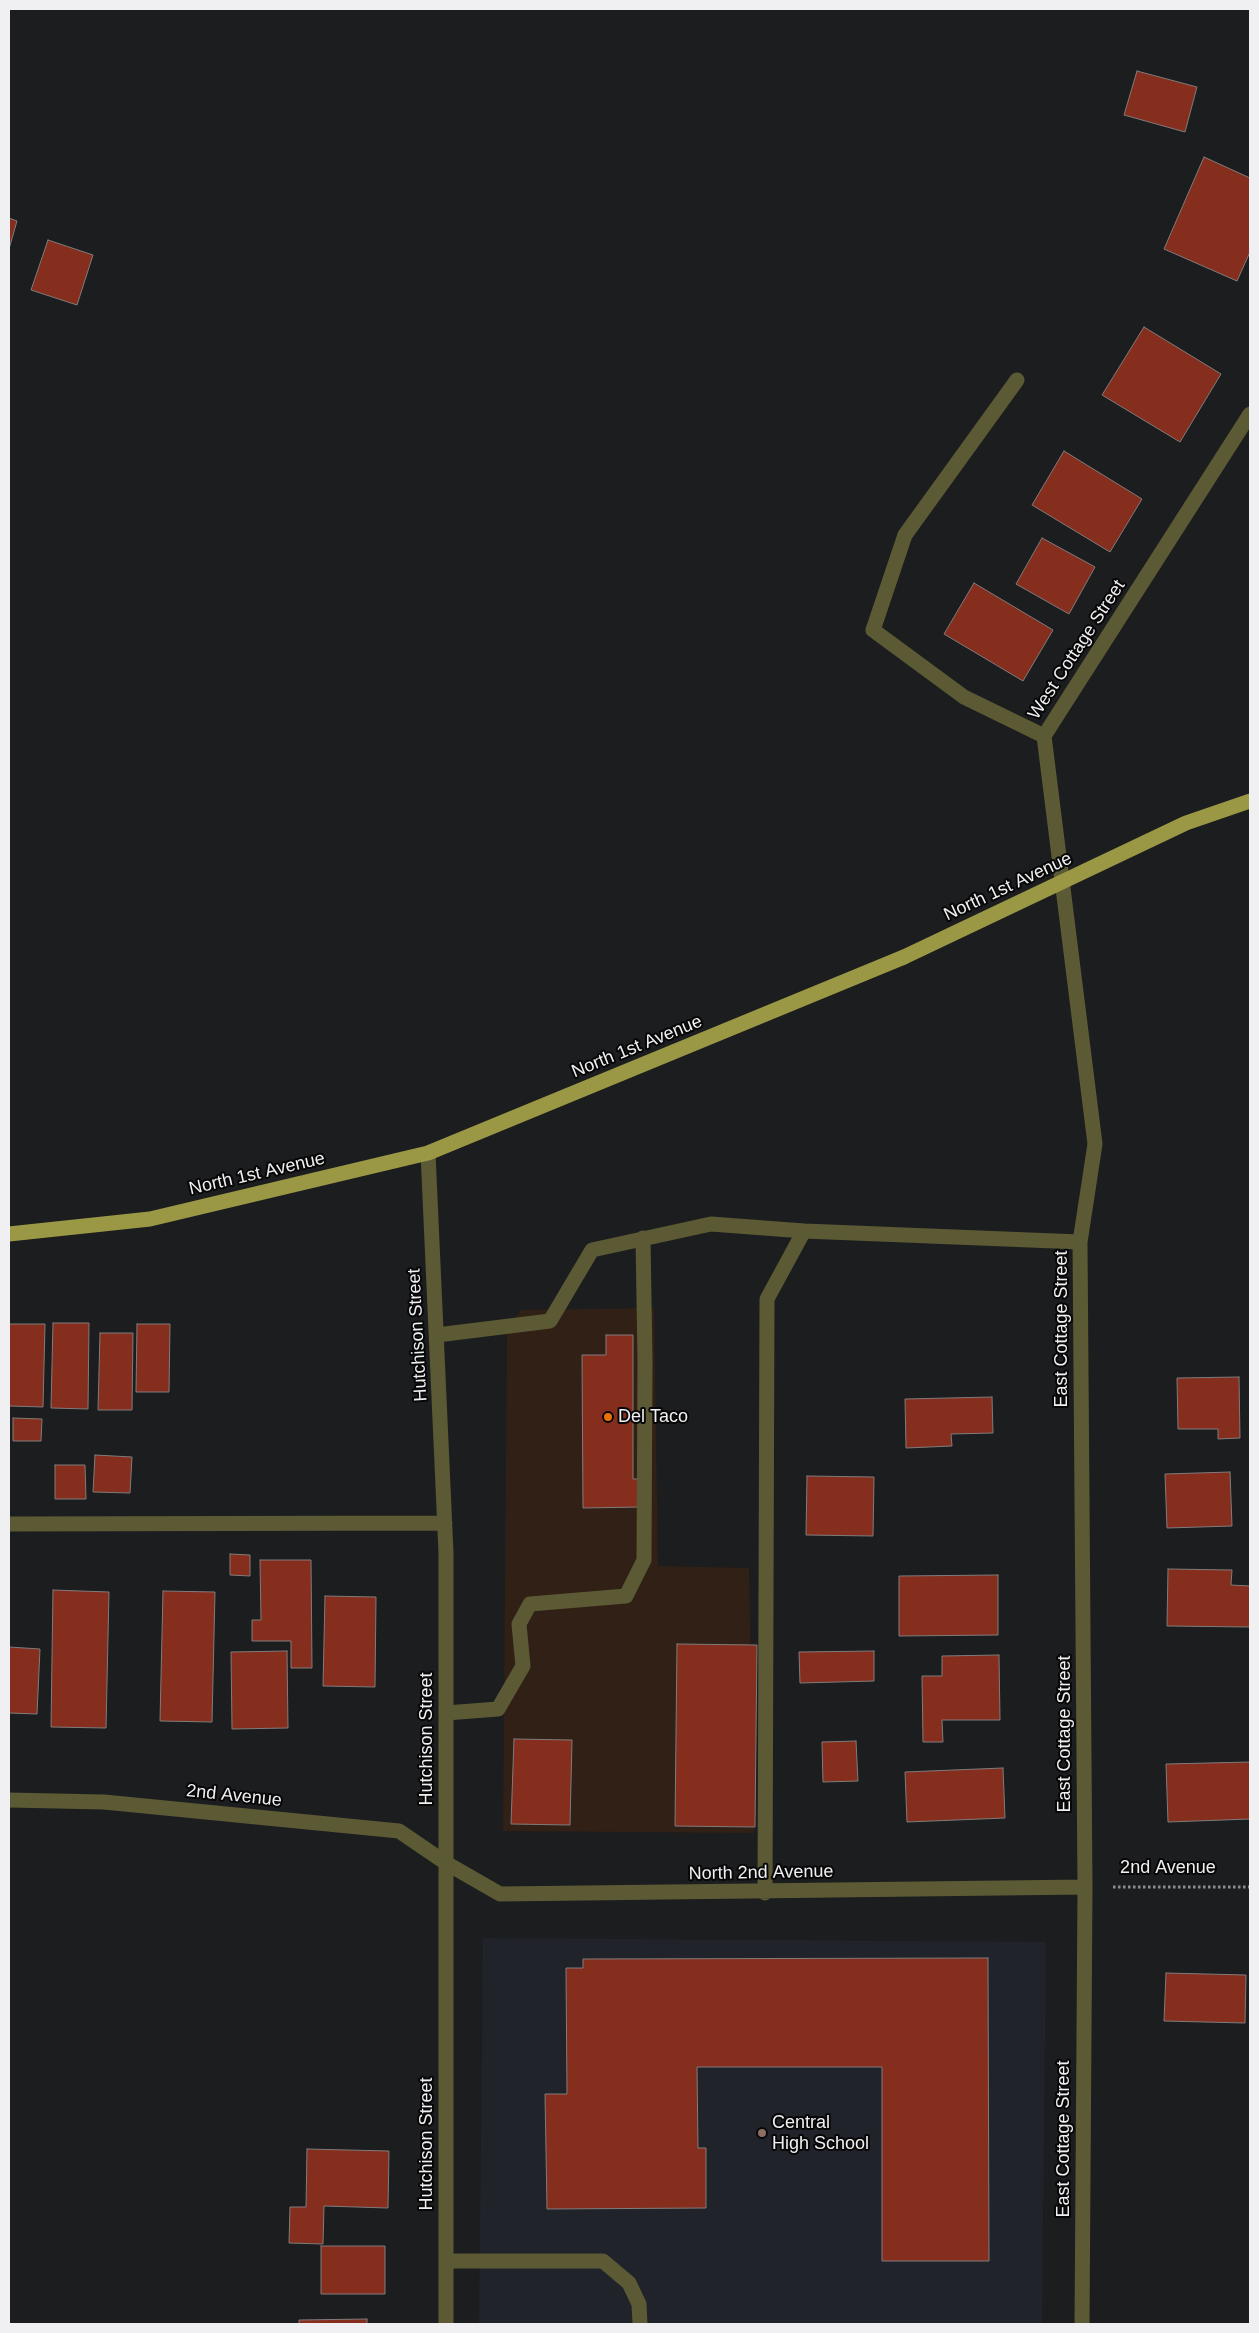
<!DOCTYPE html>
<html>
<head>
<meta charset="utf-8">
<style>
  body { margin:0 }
  #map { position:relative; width:1259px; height:2333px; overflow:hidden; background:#1c1d1f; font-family:Helvetica,sans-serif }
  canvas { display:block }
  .frame { position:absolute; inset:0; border:10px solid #f0f0f2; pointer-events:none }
</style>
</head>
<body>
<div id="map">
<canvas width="1259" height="2333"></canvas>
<div class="frame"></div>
</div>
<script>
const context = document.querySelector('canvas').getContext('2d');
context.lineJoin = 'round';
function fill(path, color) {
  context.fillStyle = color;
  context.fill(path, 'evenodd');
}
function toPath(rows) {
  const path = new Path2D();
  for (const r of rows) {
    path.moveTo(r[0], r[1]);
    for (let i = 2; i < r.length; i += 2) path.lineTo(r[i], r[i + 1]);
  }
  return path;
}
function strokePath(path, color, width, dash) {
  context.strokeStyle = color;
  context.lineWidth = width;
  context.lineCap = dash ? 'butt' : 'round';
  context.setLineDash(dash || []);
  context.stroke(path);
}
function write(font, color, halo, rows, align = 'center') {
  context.font = font + ' Helvetica,sans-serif';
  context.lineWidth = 4;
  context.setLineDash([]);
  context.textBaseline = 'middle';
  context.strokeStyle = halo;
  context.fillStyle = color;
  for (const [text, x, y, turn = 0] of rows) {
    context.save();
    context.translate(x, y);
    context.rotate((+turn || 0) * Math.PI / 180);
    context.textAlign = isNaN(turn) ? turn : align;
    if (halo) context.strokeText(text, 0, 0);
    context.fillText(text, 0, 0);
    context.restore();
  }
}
const commercial = toPath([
  [654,1308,658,1566,749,1568,754,1833,503,1831,507,1331,521,1310]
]);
const built = toPath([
  [483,1938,1046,1942,1042,2324,479,2324]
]);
const building = toPath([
  [1137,71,1197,87,1185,132,1124,115,1137,71],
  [1204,157,1250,178,1250,252,1237,281,1164,249,1204,157],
  [9,218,17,221,9,249,9,218],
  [48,240,93,255,77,305,31,290,48,240],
  [1144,327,1221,374,1180,442,1102,395,1144,327],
  [1064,451,1142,499,1110,552,1032,505,1064,451],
  [1042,538,1095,567,1069,614,1016,584,1042,538],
  [974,583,1053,630,1023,681,944,634,974,583],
  [53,1323,89,1323,88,1409,51,1408,53,1323],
  [9,1324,45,1324,43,1407,9,1406,9,1324],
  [137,1324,170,1324,169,1392,136,1392,137,1324],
  [100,1333,133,1333,132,1410,98,1410,100,1333],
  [606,1335,633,1335,633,1479,641,1479,641,1507,583,1508,582,1355,606,1355,606,1335],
  [1239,1377,1240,1438,1218,1439,1218,1429,1178,1429,1177,1378,1239,1377],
  [992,1397,993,1433,951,1434,952,1446,906,1448,905,1399,992,1397],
  [13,1418,42,1419,41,1441,13,1441,13,1418],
  [95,1455,132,1457,130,1493,93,1492,95,1455],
  [55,1465,85,1465,86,1499,55,1499,55,1465],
  [1230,1472,1232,1526,1167,1528,1165,1474,1230,1472],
  [807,1476,874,1477,873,1536,806,1535,807,1476],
  [230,1554,250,1555,250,1576,230,1575,230,1554],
  [260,1560,311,1560,312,1668,291,1668,291,1641,252,1641,252,1620,261,1620,260,1560],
  [1168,1569,1232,1570,1231,1585,1250,1586,1250,1627,1167,1626,1168,1569],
  [998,1575,998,1635,899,1636,899,1576,998,1575],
  [53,1590,109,1592,106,1728,51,1727,53,1590],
  [163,1591,215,1592,212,1722,160,1721,163,1591],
  [325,1596,376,1597,375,1687,323,1686,325,1596],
  [677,1644,757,1645,755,1827,675,1826,677,1644],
  [9,1647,40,1649,37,1714,9,1713,9,1647],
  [287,1651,288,1728,232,1729,231,1652,287,1651],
  [874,1651,874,1681,800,1683,799,1652,874,1651],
  [999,1655,1000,1720,942,1720,943,1742,923,1742,922,1676,942,1676,942,1656,999,1655],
  [514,1739,572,1740,570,1825,511,1824,514,1739],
  [856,1741,858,1781,823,1782,822,1742,856,1741],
  [1250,1762,1250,1819,1168,1822,1166,1764,1250,1762],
  [1003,1768,1005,1818,907,1822,905,1772,1003,1768],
  [988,1958,989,2261,882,2261,882,2067,697,2067,698,2148,706,2148,706,2208,547,2209,545,2094,567,2094,566,1968,583,1968,583,1959,988,1958],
  [1166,1973,1246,1975,1245,2023,1164,2021,1166,1973],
  [307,2149,389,2151,388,2208,324,2206,323,2244,289,2243,290,2207,306,2207,307,2149],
  [321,2246,385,2246,385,2294,321,2294,321,2246],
  [367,2319,367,2324,299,2324,299,2320,367,2319]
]);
const path = toPath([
  [1113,1887,1250,1887]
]);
const minor = toPath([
  [1017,380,905,535,873,630,964,697,1044,736],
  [428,1153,446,1553,446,2324],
  [437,1335,550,1321,592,1250,711,1224,804,1231],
  [9,1524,445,1523],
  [446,1713,498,1709,523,1666,519,1624,530,1604,626,1596,644,1560,645,1360,643,1238],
  [9,1800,104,1802,399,1831,446,1863,500,1894,1085,1887],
  [765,1893,767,1299,804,1231,1080,1242],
  [446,2261,603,2261,629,2283,639,2304,640,2324],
  [1082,2324,1085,1887,1080,1242,1095,1144,1044,736,1250,414]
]);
const major = toPath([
  [9,1234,150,1219,428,1153,904,957]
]);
const majorBridge = toPath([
  [904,957,1186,823,1250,801]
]);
const markers = [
  [608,1417,5,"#e8710a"],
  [762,2133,5,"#8d6e63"]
];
const streetNames = [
  ["West Cottage Street",1077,650,-57],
  ["North 1st Avenue",1008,887,-25],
  ["North 1st Avenue",637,1047,-22],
  ["North 1st Avenue",257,1174,-13],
  ["East Cottage Street",1062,1329,-90],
  ["Hutchison Street",418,1335,-93],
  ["East Cottage Street",1065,1734,-90],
  ["Hutchison Street",427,1739,-90],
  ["2nd Avenue",234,1796,6],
  ["2nd Avenue",1168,1868],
  ["North 2nd Avenue",761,1873,-1],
  ["East Cottage Street",1064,2139,-90],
  ["Hutchison Street",427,2144,-90]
];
const poiNames = [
  ["Del Taco",618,1417],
  ["Central",772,2123],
  ["High School",772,2144]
];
fill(commercial, '#302016');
fill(built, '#21232b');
fill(building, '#862e1e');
strokePath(building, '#807c7c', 1);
strokePath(path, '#8d8d8f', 3, [2.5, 2.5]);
strokePath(minor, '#5b5a35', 15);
strokePath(major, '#9b9845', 15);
strokePath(majorBridge, '#9b9845', 15);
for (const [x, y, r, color] of markers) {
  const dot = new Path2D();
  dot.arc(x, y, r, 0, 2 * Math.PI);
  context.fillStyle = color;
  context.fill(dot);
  strokePath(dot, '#070708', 2);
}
write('18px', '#f0f0f2', '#070708', streetNames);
write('18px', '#f0f0f2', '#070708', poiNames, 'left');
</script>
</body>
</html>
